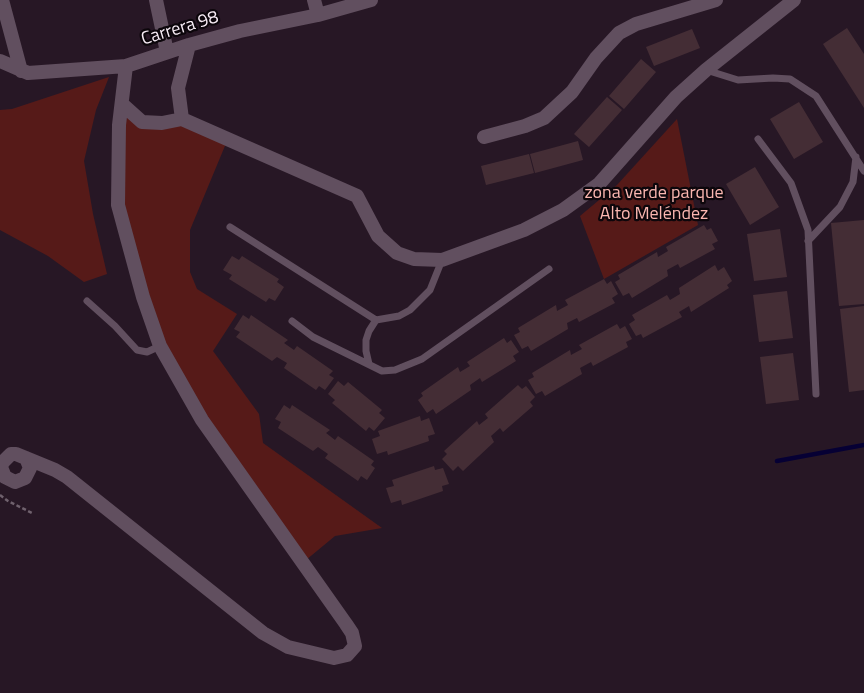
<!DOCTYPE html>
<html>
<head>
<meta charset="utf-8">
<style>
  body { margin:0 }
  canvas { display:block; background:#271725 }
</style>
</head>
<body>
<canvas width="864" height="693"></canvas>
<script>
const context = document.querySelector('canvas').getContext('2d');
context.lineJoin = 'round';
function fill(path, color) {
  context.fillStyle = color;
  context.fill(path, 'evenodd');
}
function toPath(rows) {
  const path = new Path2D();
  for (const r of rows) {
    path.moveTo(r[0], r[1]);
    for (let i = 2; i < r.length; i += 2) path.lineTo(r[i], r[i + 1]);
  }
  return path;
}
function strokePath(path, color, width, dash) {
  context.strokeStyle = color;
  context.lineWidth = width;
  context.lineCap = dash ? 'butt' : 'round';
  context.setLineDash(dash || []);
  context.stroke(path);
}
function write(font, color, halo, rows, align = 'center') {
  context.font = font + ' "Titillium Web",sans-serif';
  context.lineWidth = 4.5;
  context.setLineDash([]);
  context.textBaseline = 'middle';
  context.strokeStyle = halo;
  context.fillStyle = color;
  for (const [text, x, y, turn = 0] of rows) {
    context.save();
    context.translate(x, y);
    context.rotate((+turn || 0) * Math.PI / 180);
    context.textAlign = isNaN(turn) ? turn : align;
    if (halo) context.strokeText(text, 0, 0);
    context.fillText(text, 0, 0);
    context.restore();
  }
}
const green = toPath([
  [109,77,96,110,84,161,93,214,107,274,84,282,48,256,0,230,0,110,12,109],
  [124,107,141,123,182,120,227,141,190,230,190,272,197,289,237,314,213,351,259,414,263,443,382,528,335,536,306,560,204,419,167,350,120,205],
  [677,119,698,225,604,279,580,216,617,185]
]);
const stream = toPath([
  [777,461,864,445]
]);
const building = toPath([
  [847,28,864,54,864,108,823,44],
  [692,29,700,48,654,66,646,47],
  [641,59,656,72,624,109,609,96],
  [607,97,622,110,589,147,574,134],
  [799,102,823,142,794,159,770,119],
  [578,141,583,160,535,173,530,154],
  [529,154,534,173,486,185,481,166],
  [755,167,779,207,750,225,726,184],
  [864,220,864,304,839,306,831,223],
  [704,225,707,230,711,228,718,241,712,244,715,249,680,268,678,264,667,270,668,276,632,298,629,293,623,296,615,282,620,279,618,275,657,252,658,257,668,251,666,247],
  [780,229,787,277,754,281,747,234],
  [232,256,239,260,242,256,279,279,277,282,284,287,275,301,269,298,266,302,229,279,232,275,223,270],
  [715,265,718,271,724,267,732,281,727,285,729,288,691,312,689,306,679,312,682,317,643,338,641,334,636,336,629,324,635,320,632,315,667,295,670,300,680,294,679,288],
  [604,279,607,284,611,281,618,294,612,298,615,303,579,322,577,318,567,323,568,329,531,351,528,346,522,349,514,335,520,332,518,328,556,305,557,311,568,305,565,300],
  [787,291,793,338,759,342,753,295],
  [864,306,864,390,849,392,840,309],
  [243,315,249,319,251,315,288,340,284,343,294,350,297,346,333,371,329,375,334,378,325,390,319,386,316,390,284,368,287,363,277,357,272,361,236,337,240,332,234,329],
  [617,324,620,329,625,326,632,339,626,342,628,347,593,366,591,362,580,368,582,374,545,396,542,391,536,394,528,380,534,377,532,373,570,350,571,355,582,349,579,345],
  [504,338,507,343,511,340,519,352,513,356,516,361,482,382,480,378,470,385,471,390,436,414,433,409,427,413,418,400,423,396,421,393,458,367,460,372,470,366,467,362],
  [793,353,799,400,766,404,760,357],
  [338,381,344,386,348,382,382,410,379,413,385,418,374,431,369,427,366,431,332,403,335,400,328,394],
  [518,385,522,389,526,386,535,397,530,402,533,406,503,432,500,428,491,436,494,442,463,471,458,466,453,471,442,459,447,454,444,451,477,421,479,425,488,418,485,414],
  [284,405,290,409,292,405,330,430,326,433,335,440,338,436,374,461,371,465,375,468,367,480,361,476,358,481,325,458,328,454,318,447,313,451,278,428,281,422,275,419],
  [420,416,421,421,429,418,435,434,428,436,429,441,388,455,387,451,377,454,372,439,380,436,378,431],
  [434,466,435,470,443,468,449,484,442,486,443,491,402,505,401,500,391,503,386,488,394,486,392,480]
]);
const path = toPath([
  [0,495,8,501,32,513]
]);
const lane = toPath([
  [706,70,738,80,773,78,790,79,816,96,864,171],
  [758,139,791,183,808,230,816,394],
  [230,227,376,320],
  [808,241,840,207,853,182,856,157],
  [87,301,115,326,137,350,147,352,160,346],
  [292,321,313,337,382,371,395,370,422,359,549,269],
  [369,364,366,351,366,340,369,331,376,320,399,316,410,310,430,290,442,260]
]);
const street = toPath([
  [2,0,21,71],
  [156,0,167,52],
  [314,0,318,15],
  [0,61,28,73,126,66,189,45,240,31,318,15,371,0],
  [122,104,142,122,162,123,182,119,357,196,378,236,397,253,414,259,442,260,524,230,563,210,599,184,676,97,706,70,794,0],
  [182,119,178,88,189,45],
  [484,137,525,126,544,118,572,92,596,58,619,33,636,24,716,0],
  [26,458,30,468,25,478,15,482,5,477,1,467,3,462,11,454,16,454,55,470,67,477,263,633,288,647,334,658,347,655,355,646,352,633,346,624,202,420,160,346,143,297,118,205,119,125,126,66]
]);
const streetNames = [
  ["Carrera 98",180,29,-17]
];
const parkNames = [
  ["zona verde parque",654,194],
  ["Alto Meléndez",654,215]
];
fill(green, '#561a18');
strokePath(stream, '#060034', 4.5);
fill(building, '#442d35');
strokePath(path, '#6f616d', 2.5, [4, 2.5]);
strokePath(lane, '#614f5f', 7);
strokePath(street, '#614f5f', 14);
write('18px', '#f8edf6', '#0c060b', streetNames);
write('18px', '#fab6b0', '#0c060b', parkNames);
</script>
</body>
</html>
